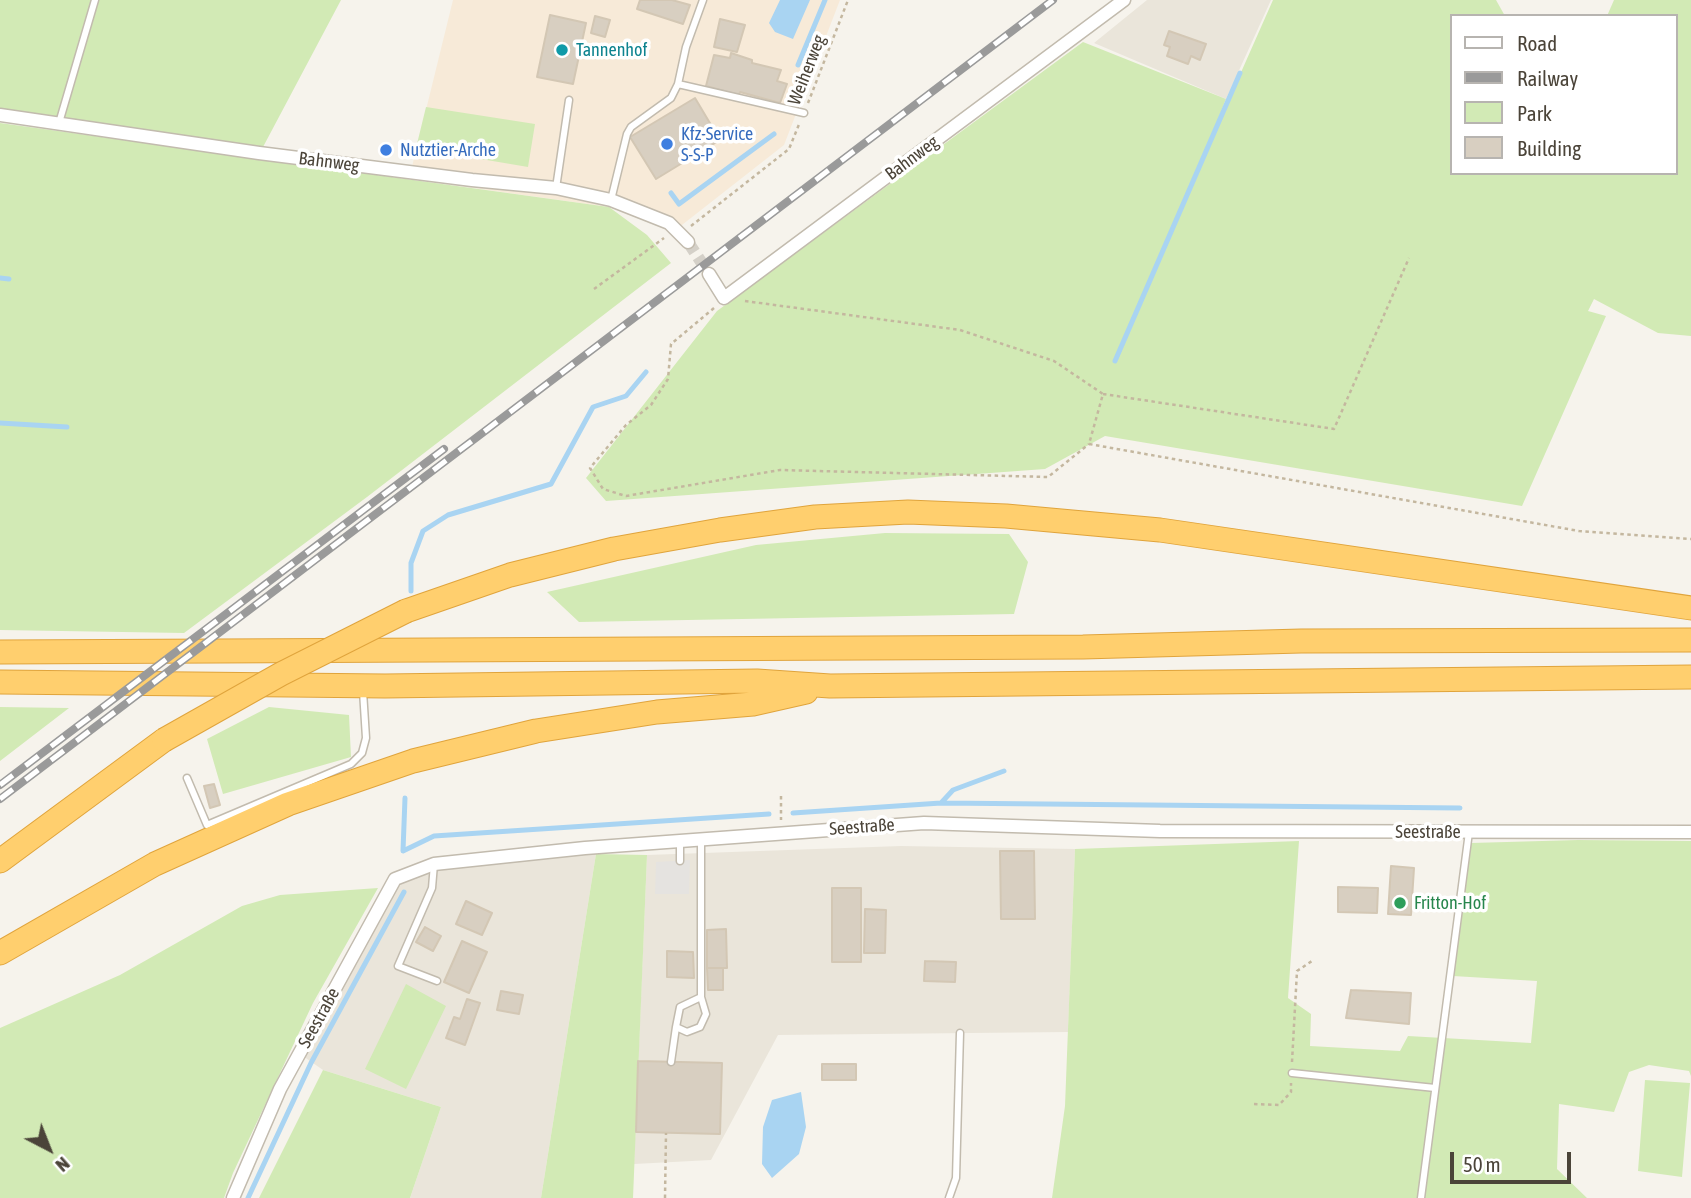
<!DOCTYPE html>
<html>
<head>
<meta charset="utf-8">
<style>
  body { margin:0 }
  #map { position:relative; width:1691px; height:1198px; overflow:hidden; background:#f6f3ec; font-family:"Asap Condensed",sans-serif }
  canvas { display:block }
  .legend { position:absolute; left:1450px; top:14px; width:228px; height:161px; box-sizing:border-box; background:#fff; border:2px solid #b7b4b0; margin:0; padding:9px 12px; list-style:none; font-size:21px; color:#4b4439 }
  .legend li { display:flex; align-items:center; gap:14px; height:35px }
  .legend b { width:35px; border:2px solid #b7b4b0 }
  .north { position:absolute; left:14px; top:1114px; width:70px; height:70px; -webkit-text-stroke:5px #fff; paint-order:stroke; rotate:138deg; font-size:19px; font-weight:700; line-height:28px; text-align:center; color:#4b4439 }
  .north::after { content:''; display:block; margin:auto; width:24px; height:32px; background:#4b4439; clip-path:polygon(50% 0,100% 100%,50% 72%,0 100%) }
  .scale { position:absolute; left:1450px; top:1152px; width:121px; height:32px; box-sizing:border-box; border:4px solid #4b4439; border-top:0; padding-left:9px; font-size:21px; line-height:24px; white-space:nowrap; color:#4b4439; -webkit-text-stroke:5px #fff; paint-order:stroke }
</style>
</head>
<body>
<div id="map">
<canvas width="1691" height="1198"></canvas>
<ul class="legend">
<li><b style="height:9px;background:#fff"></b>Road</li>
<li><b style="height:9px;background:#9a9a9a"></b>Railway</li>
<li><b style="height:19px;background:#d2eab5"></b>Park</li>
<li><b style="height:19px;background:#d8cfc1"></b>Building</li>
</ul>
<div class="north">N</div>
<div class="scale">50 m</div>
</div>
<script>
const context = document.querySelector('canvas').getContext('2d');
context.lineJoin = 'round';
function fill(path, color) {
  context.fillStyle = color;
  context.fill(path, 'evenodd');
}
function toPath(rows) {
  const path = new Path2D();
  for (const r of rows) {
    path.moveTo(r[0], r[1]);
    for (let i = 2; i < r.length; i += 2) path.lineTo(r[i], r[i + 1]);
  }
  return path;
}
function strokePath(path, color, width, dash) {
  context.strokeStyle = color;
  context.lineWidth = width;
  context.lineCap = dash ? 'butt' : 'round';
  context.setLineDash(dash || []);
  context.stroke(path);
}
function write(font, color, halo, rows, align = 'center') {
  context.font = font + ' "Asap Condensed",sans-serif';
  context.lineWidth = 7;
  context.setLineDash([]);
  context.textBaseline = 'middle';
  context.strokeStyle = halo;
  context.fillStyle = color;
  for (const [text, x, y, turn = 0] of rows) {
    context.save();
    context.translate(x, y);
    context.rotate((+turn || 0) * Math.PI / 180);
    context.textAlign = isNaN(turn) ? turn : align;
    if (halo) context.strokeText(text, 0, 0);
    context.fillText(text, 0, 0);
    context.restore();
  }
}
const residential = toPath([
  [1147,0,1271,0,1226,99,1094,43],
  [901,846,1075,849,1068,1032,778,1035,711,1160,634,1164,647,855],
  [585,848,596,854,541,1198,410,1198,441,1107,323,1070,300,1054,395,879,434,864]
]);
const commercial = toPath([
  [453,0,840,0,784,145,673,232,609,207,409,179]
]);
const green = toPath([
  [0,0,341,0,263,147,0,109],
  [1273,0,1496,0,1505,16,1451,16,1451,173,1675,173,1675,16,1607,16,1614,0,1691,0,1691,336,1658,333,1594,299,1588,311,1606,316,1522,506,1105,436,1045,469,606,501,586,478,717,311,1083,42,1226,99,1200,165],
  [426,107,535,124,528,167,416,148],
  [0,123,609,207,647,235,671,263,367,497,184,633,0,630],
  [885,533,1009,534,1028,562,1014,614,579,622,547,592,756,545],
  [0,707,69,708,0,761],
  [269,707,349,715,351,757,223,794,207,739],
  [1578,840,1691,841,1691,1076,1689,1071,1649,1065,1629,1072,1614,1112,1559,1104,1557,1169,1587,1198,1052,1198,1065,1106,1075,849,1299,841,1288,998,1311,1014,1310,1046,1400,1051,1408,1036,1531,1043,1537,981,1453,976,1471,843],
  [596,854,647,855,633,1198,541,1198],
  [378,888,313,1003,233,1173,224,1198,0,1198,0,1028,120,975,242,906,280,895],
  [406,984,446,1006,406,1089,365,1069],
  [323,1070,441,1107,410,1198,259,1198],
  [1645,1080,1690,1083,1682,1177,1638,1171]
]);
const parking = toPath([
  [690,860,689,894,655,894,656,862]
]);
const water = toPath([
  [780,0,810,0,793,39,775,32,769,23],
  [801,1092,806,1127,799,1154,772,1178,762,1164,763,1127,772,1100]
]);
const stream = toPath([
  [798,65,825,0],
  [671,193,679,204,774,134],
  [0,278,9,279],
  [1115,361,1240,73],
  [0,423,67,427],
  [411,591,411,563,423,531,448,515,551,484,593,407,626,396,646,372],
  [405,798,403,851,434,836,769,814],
  [941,803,1460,808],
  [793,813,941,803,953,790,1004,771],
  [248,1198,311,1063,404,892]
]);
const building = toPath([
  [640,0,672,0,690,5,683,24,637,9,640,0],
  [550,15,586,23,573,84,537,77,550,15],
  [595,16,610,20,605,37,591,33,595,16],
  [720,19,745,25,737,52,714,47,720,19],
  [1169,31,1206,44,1200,60,1191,56,1188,64,1167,56,1170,47,1164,45,1169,31],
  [731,53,752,60,752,63,781,70,777,81,787,84,780,103,740,92,739,95,706,86,714,55,730,58,731,53],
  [695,98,720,140,656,179,630,137,695,98],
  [214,784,220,805,210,808,204,786,214,784],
  [1000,851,1034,851,1035,919,1001,919,1000,851],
  [1391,866,1414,868,1411,915,1388,914,1391,866],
  [1338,887,1378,888,1377,913,1338,912,1338,887],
  [832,888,861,888,861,962,832,962,832,888],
  [466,901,492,913,482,935,456,924,466,901],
  [865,909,886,910,885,953,864,953,865,909],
  [425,927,441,936,433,951,416,942,425,927],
  [726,929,727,968,707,968,707,930,726,929],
  [462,941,487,952,469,993,444,982,462,941],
  [667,951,693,952,694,978,667,977,667,951],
  [925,961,956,962,955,982,924,981,925,961],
  [707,968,723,968,723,990,708,990,707,968],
  [1351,990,1411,993,1409,1024,1346,1018,1351,990],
  [501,991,523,995,519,1014,497,1010,501,991],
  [467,999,480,1003,465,1045,446,1038,454,1017,460,1019,467,999],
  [638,1061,722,1063,720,1134,636,1132,638,1061],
  [822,1064,856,1064,856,1080,822,1080,822,1064]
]);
const minorTunnel = toPath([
  [688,242,709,274]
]);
const path = toPath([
  [808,103,848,0],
  [691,226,789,149,800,122],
  [594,289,664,238],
  [745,301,960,330,1054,361,1103,394,1089,444,1579,531,1691,539],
  [714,308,671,344,668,379,651,405,626,425,590,468,603,489,626,496,780,470,1048,477,1089,444],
  [1103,394,1334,429,1409,258],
  [781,796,781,820],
  [1292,1062,1297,971,1312,961],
  [1254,1104,1279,1105,1291,1092,1291,1083],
  [665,1198,666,1133]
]);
const service = toPath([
  [678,84,804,113],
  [59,123,95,0],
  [556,188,569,100],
  [611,200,627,134,631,127,671,98,678,84,686,47,703,0],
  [187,778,207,825,351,764,362,753,366,738,363,691],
  [680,842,680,861],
  [434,864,432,888,398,966,437,981],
  [701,997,680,1007,676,1027,687,1032,700,1027,706,1014,701,997,701,839],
  [671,1062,676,1027],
  [1292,1073,1435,1088],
  [949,1198,956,1178,960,1033],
  [1421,1198,1469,832]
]);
const minor = toPath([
  [0,115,259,153,472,180,556,188,611,200,669,223,688,242],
  [709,274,724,298,1124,0],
  [233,1198,280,1089,395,879,434,864,585,848,924,823,1160,831,1691,832]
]);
const motorway = toPath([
  [406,611,510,575,614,549,720,530,815,517,908,512,1006,516,1160,530,1691,608],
  [0,652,1083,647,1301,641,1691,640],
  [0,682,385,686,757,681,830,686,1691,677],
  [0,861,164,740],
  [0,953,155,864,288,804,413,761,536,731,657,712,753,704,806,692]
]);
const rail = toPath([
  [0,785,444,449],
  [0,799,1053,0]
]);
const motorwayBridge = toPath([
  [164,740,281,674,406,611]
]);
const markers = [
  [562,50,7,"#0f9aa8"],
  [667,144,7,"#3f7fe0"],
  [386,150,7,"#3f7fe0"],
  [1400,903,7,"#2e9e5b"]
];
const cultureNames = [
  ["Tannenhof",576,50]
];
const streetNames = [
  ["Weiherweg",807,70,-69],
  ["Bahnweg",912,158,-37],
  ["Bahnweg",329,162,7],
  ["Seestraße",862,827,-4],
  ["Seestraße",1428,832],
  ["Seestraße",319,1018,-61]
];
const shopNames = [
  ["Kfz-Service",681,134],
  ["S-S-P",681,155],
  ["Nutztier-Arche",400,150]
];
const leisureNames = [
  ["Fritton-Hof",1414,903]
];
fill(residential, '#eae5da');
fill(commercial, '#f7ead8');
fill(green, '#d2eab5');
fill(parking, '#e5e3e0');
fill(water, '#a9d4f2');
strokePath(stream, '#a9d4f2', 5);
fill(building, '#d8cfc1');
strokePath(building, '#d3c7b4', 2);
strokePath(minorTunnel, '#d4d0c8', 12, [12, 6]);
strokePath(service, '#c2bbae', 9);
strokePath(minor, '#c2bbae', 15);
strokePath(motorway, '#e0a43c', 25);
strokePath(path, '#c4b79f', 2.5, [3.5, 3.5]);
strokePath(service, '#fff', 6);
strokePath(minor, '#fff', 12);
strokePath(motorway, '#ffcf6e', 23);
strokePath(rail, '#9a9a9a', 8);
strokePath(rail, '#fff', 5, [16]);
strokePath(motorwayBridge, '#e0a43c', 25, []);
strokePath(motorwayBridge, '#ffcf6e', 23);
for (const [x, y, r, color] of markers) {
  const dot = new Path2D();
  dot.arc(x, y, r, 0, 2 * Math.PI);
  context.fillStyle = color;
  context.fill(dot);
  strokePath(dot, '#fff', 2.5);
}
write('18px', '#0d838f', '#fff', cultureNames, 'left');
write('18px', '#4b4439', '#fff', streetNames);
write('18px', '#366cbe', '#fff', shopNames, 'left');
write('18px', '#27864d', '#fff', leisureNames, 'left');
</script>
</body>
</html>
